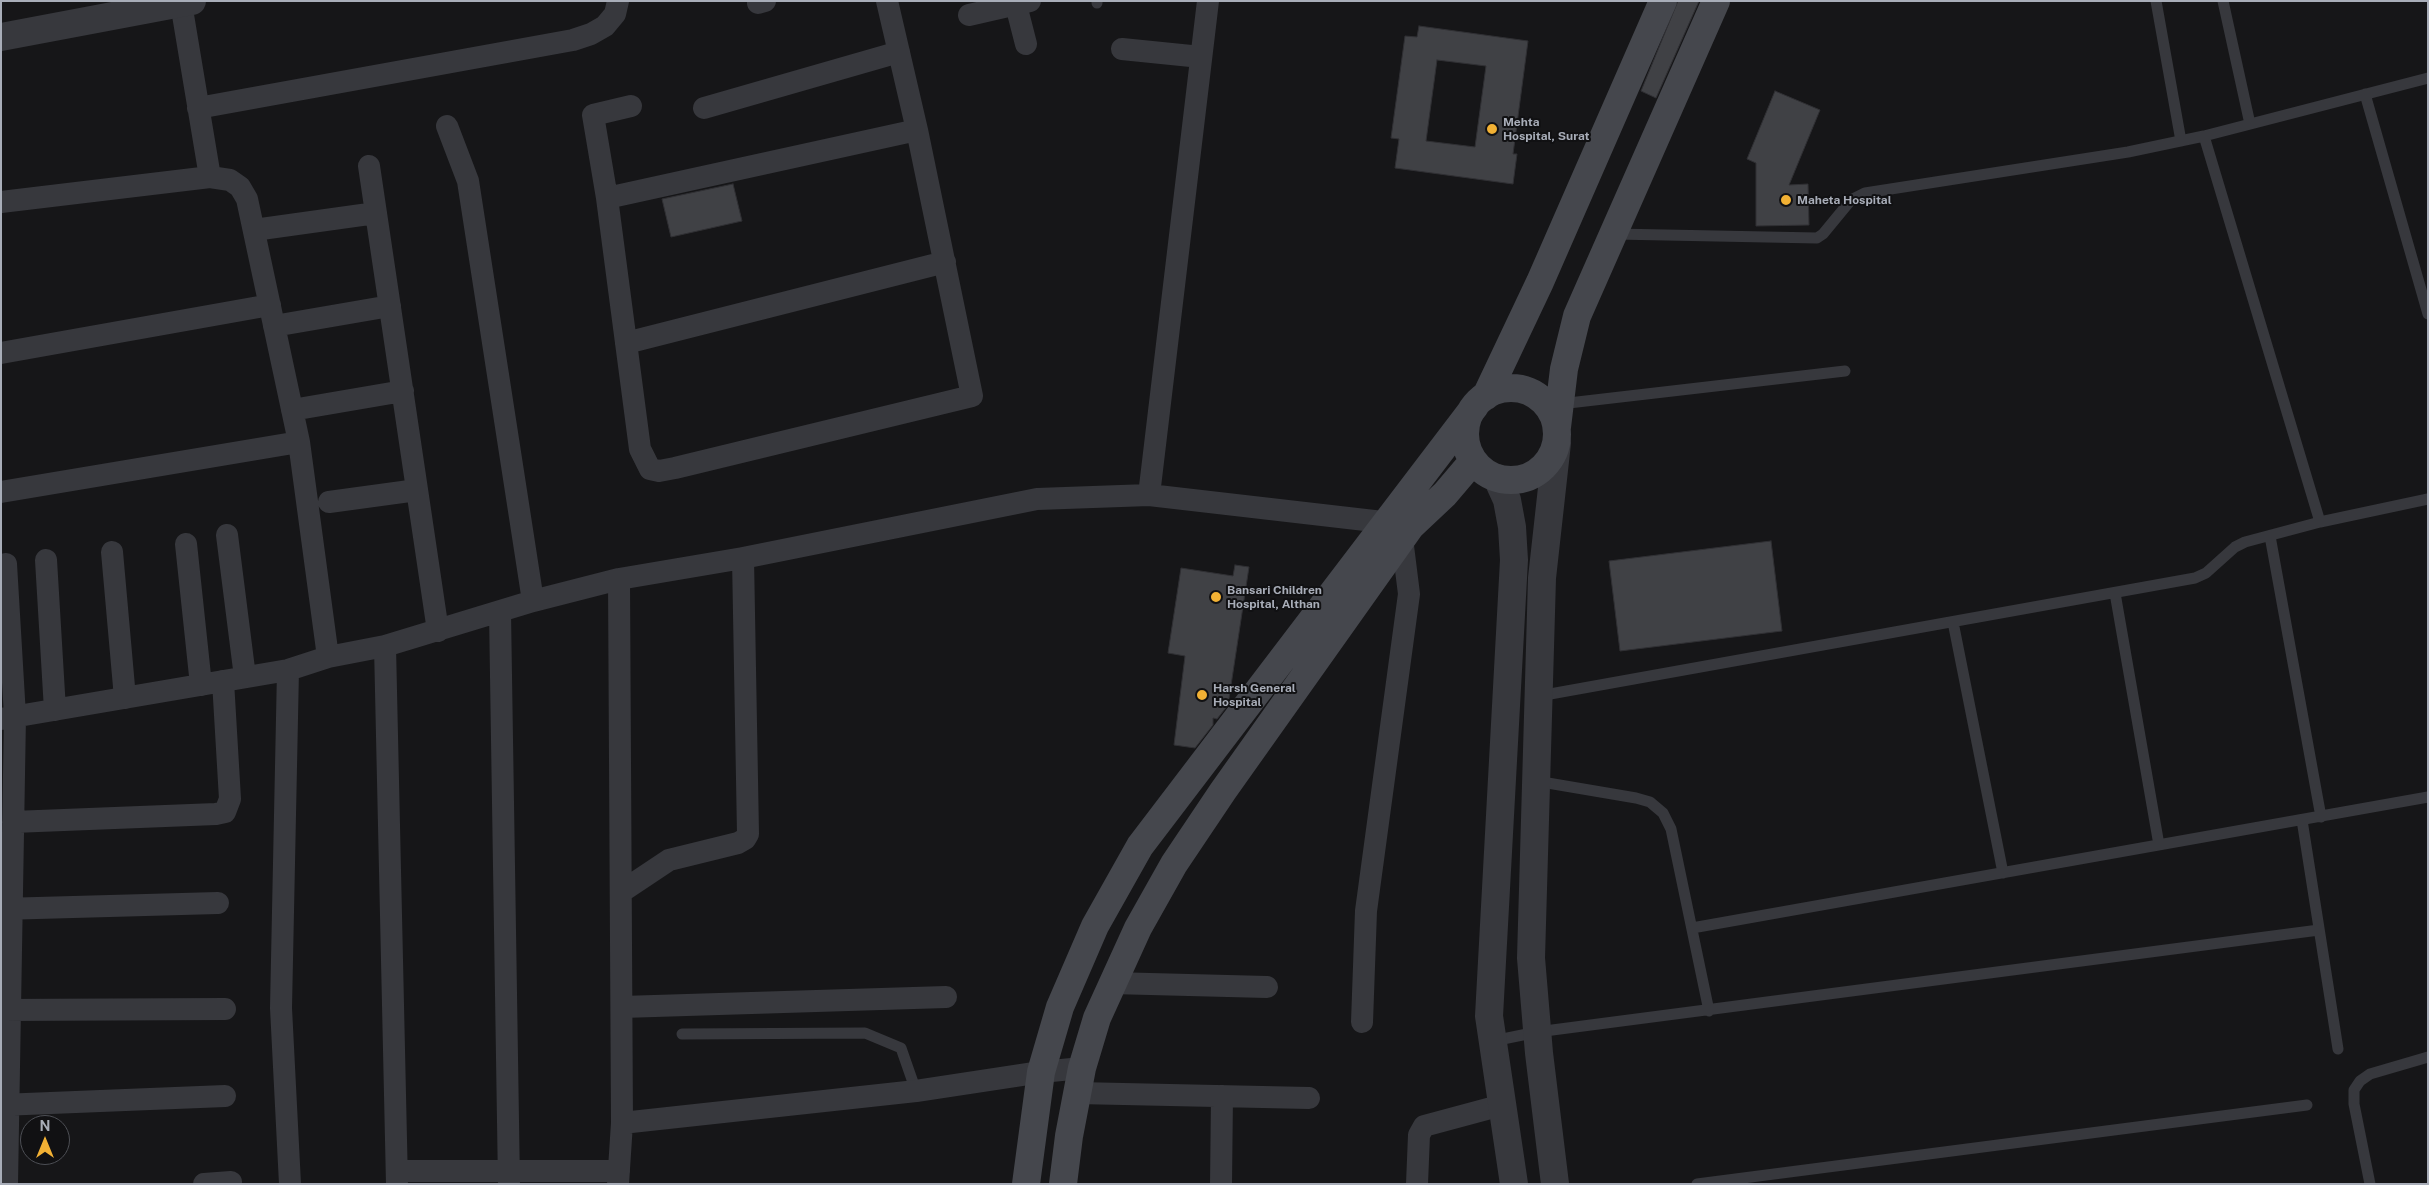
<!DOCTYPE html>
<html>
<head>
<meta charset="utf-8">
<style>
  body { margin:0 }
  #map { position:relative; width:2429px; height:1185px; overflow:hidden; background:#161618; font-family:"Public Sans",sans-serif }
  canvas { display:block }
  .frame { position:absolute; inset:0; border:2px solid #a8adb8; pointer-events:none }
  .north { position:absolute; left:20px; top:1115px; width:50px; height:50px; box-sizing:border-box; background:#111113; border:1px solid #4d4f55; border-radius:50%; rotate:0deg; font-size:14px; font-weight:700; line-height:20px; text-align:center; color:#a8adb8 }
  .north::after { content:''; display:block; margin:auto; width:18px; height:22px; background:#f2b134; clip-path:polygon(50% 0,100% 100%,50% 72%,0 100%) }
</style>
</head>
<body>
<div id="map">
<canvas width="2429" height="1185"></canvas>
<div class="frame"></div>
<div class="north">N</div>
</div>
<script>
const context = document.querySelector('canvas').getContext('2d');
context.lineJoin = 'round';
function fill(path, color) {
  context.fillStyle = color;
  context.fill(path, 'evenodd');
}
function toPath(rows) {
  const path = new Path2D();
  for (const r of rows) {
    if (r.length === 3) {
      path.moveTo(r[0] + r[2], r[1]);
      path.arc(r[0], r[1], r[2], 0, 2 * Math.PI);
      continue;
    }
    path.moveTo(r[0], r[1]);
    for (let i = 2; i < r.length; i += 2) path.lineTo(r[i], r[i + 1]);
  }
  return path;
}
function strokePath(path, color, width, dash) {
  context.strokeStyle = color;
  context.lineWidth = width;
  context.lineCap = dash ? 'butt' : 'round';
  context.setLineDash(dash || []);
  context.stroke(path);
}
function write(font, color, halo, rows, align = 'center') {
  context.font = font + ' "Public Sans",sans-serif';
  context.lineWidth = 4;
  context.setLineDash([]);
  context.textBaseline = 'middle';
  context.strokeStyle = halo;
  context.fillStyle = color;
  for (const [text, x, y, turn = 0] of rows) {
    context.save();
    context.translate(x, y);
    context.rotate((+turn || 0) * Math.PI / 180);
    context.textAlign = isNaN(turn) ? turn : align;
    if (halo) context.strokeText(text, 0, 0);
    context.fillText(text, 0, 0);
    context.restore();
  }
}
const building = toPath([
  [1678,1,1699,1,1656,98,1641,91,1678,1],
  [1419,26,1528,41,1513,154,1517,154,1513,184,1395,168,1399,139,1391,138,1405,36,1417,37,1419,26],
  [1437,60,1486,66,1475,147,1426,141,1437,60],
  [1775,91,1820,110,1789,185,1808,184,1809,225,1756,226,1756,163,1747,159,1775,91],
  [733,184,742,221,671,237,662,199,733,184],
  [1771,541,1782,631,1620,651,1609,561,1771,541],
  [1235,565,1249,567,1228,705,1217,719,1213,718,1213,725,1195,748,1174,745,1185,656,1168,653,1181,568,1233,576,1235,565]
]);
const service = toPath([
  [1097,1,1097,3],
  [2156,1,2181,141],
  [2223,1,2250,124],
  [2365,94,2428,314],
  [2204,136,2320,522],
  [1615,234,1817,238,1823,234,1851,200,1865,193,2128,152,2204,136,2428,78],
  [1560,404,1845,371],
  [2270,536,2321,817],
  [2115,593,2159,845],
  [1953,622,2003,873],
  [1539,696,2195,578,2206,573,2235,547,2245,542,2320,522,2428,499],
  [1536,781,1636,798,1650,802,1663,813,1671,829,1709,1011],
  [2302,820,2338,1049],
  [1692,928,2428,797],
  [682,1034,865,1033,901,1048,916,1091],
  [1493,1041,1537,1032,2319,930],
  [1697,1184,2307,1105],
  [2370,1184,2354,1104,2354,1090,2360,1081,2370,1074,2428,1057]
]);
const minor = toPath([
  [1015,1,1026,44],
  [181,3,210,177],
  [758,3,765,1],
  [969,15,1030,1],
  [1122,49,1201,57],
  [631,106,593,115,607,198,640,449,650,469,659,471,675,468,972,396,917,130,887,1],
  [198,108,573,40,591,34,605,26,615,14,618,1],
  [704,108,899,52],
  [447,126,468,181,533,601],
  [369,166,438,631],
  [607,198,917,130],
  [1,202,210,177,230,180,240,187,247,199,299,442,328,657],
  [254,230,376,213],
  [274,326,390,306],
  [626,343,945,262],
  [1,353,270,305],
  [292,410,403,391],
  [1,492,299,442],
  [1149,495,1208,1],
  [329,502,417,490],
  [227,535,245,677],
  [186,544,201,685],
  [112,552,125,698],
  [46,560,55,710],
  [6,564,15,716,7,1184],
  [500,612,509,1184],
  [385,646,397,1184],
  [288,670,281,1008,290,1184],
  [1,719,288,670,328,657,385,646,533,601,619,579,743,558,1037,499,1149,495,1400,524],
  [13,822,216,814,225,812,230,799,223,681],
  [621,892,669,860,738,843,745,839,748,834,743,558],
  [1,909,218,903],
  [1111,983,1267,987],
  [622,1007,946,997],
  [1,1010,225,1009],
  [1362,1022,1366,911,1409,594,1402,538],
  [1077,1093,1309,1098],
  [1,1105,225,1096],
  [622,1123,916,1091,1041,1072,1082,1068],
  [397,1171,619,1171],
  [204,1184,231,1182],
  [618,1184,622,1123,619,579],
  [1221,1184,1222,1096],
  [1417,1184,1419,1135,1424,1126,1502,1105]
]);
const tertiary = toPath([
  [1,37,192,1],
  [1497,478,1507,500,1512,527,1514,560,1489,1016,1514,1184],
  [1555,1184,1539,1053,1531,958,1542,578,1557,443]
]);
const secondary = toPath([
  [1511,434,46],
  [1486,396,1540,282,1663,1],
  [1557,427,1564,369,1577,316,1716,1],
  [1026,1184,1041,1072,1060,1007,1095,926,1140,846,1475,406],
  [1063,1184,1069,1136,1082,1068,1097,1018,1138,928,1174,864,1223,791,1411,526,1445,494,1473,461]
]);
const markers = [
  [1492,129,6,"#f2b134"],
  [1786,200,6,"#f2b134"],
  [1216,597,6,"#f2b134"],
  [1202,695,6,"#f2b134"]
];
const poiNames = [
  ["Mehta",1503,122],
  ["Hospital, Surat",1503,136],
  ["Maheta Hospital",1797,200],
  ["Bansari Children",1227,590],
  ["Hospital, Althan",1227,604],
  ["Harsh General",1213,688],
  ["Hospital",1213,702]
];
fill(building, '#404145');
strokePath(building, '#303034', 1);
strokePath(service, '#37383d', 11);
strokePath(minor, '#37383d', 22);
strokePath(tertiary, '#37383d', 28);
strokePath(secondary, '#45474d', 28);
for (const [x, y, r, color] of markers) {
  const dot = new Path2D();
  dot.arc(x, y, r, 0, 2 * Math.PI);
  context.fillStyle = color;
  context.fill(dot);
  strokePath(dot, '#111113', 2);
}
write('bold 12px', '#a8adb8', '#111113', poiNames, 'left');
</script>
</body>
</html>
